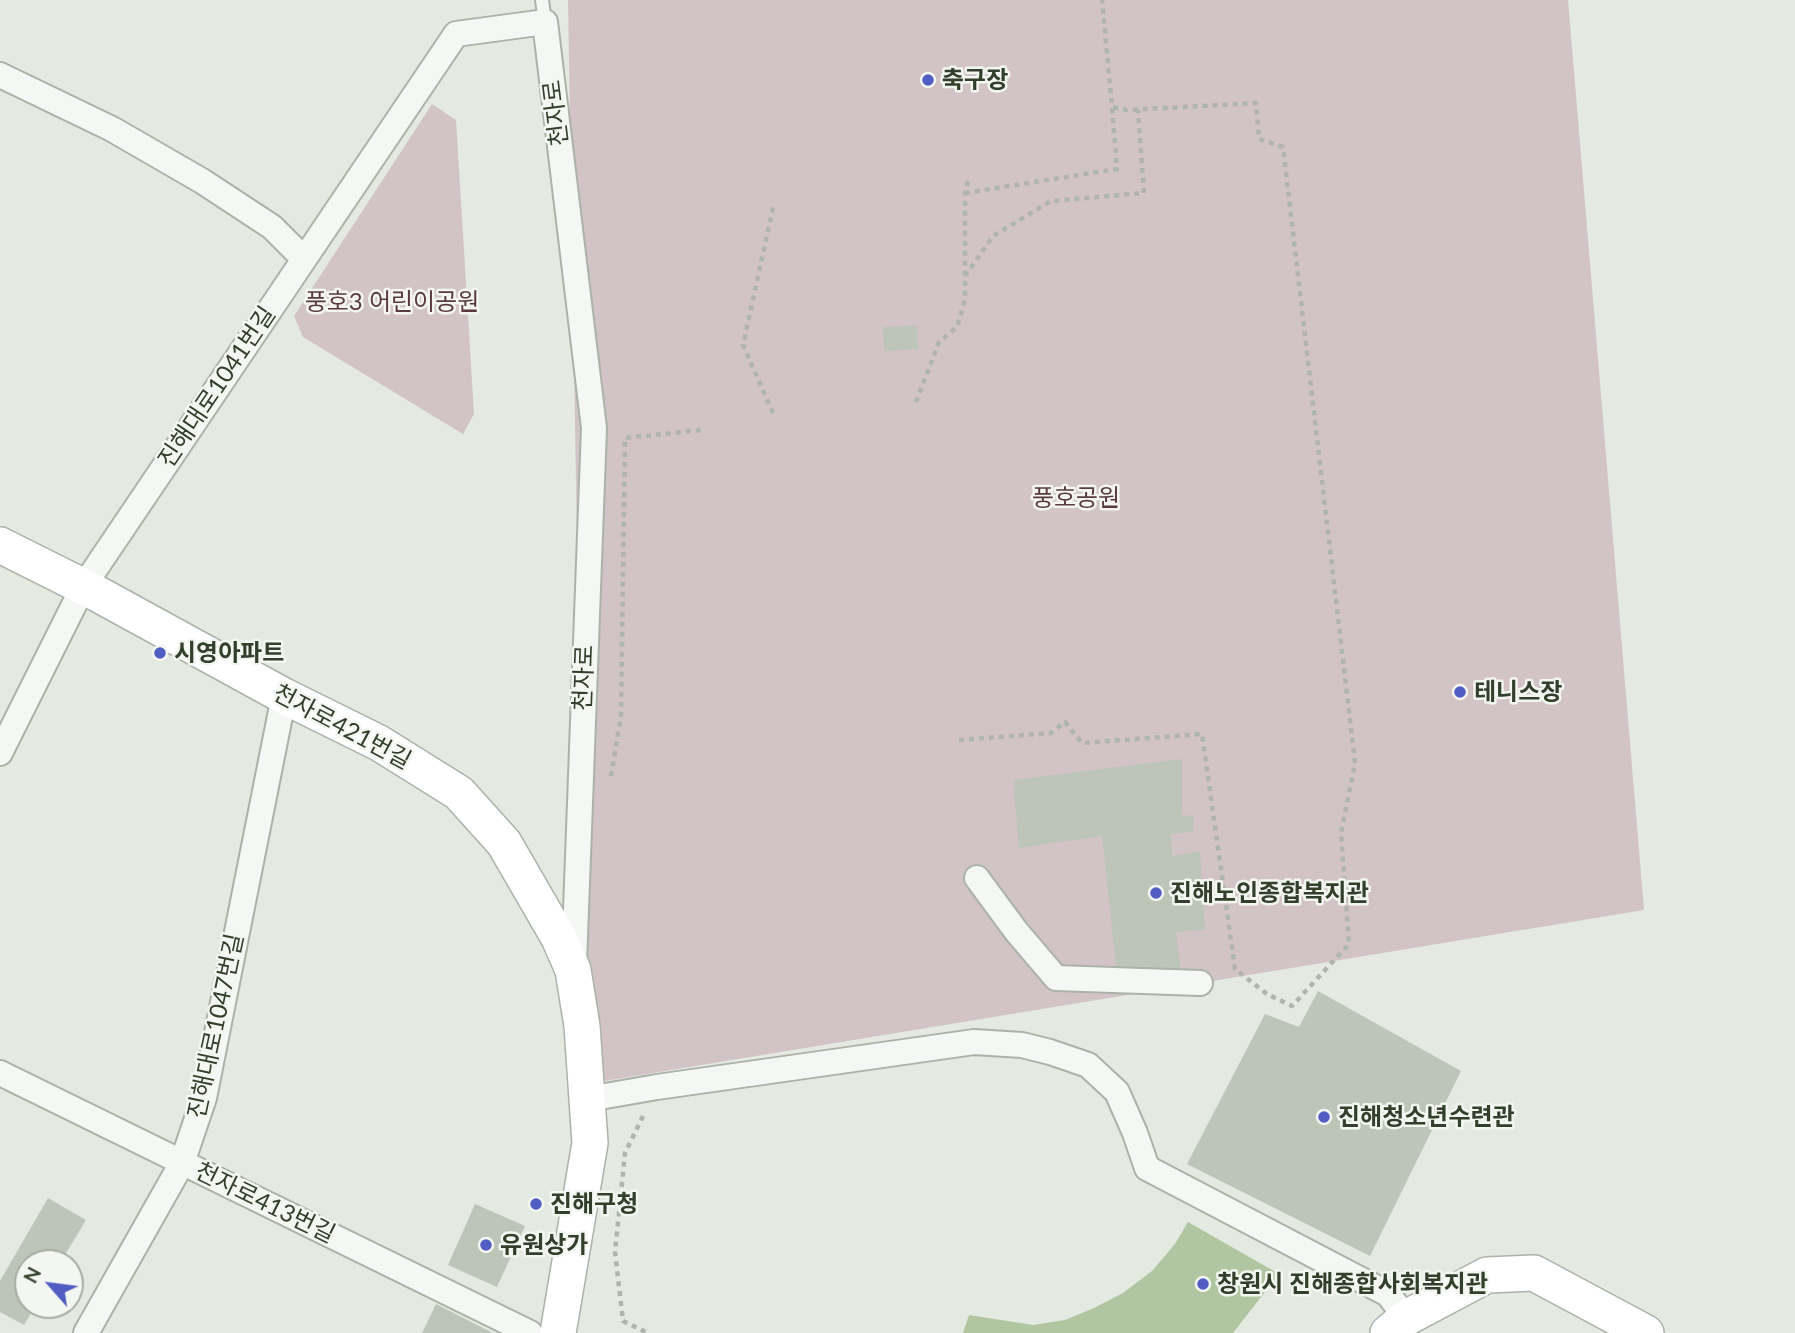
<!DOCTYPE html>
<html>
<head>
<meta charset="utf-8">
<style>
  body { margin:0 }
  #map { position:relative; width:1795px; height:1333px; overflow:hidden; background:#e4e9e1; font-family:Lato,sans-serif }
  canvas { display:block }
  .north { position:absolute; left:14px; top:1249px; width:70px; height:70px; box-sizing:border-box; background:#f3f6f1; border:2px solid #a5ada2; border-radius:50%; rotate:298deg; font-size:19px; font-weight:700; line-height:28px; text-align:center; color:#313f2b }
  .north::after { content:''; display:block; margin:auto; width:24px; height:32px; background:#525dc3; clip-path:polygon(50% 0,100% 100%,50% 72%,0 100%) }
</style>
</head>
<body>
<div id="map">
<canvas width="1795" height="1333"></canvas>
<div class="north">N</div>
</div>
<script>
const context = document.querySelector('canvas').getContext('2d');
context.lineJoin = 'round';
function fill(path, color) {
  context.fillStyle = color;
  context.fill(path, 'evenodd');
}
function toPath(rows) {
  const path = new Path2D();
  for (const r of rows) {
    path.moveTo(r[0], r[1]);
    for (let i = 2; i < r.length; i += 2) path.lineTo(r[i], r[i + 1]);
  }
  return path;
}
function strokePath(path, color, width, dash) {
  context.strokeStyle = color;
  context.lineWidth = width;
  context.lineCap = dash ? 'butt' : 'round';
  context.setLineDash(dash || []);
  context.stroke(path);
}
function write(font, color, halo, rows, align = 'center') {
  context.font = font + ' Lato,"Noto Sans KR",sans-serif';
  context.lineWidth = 5;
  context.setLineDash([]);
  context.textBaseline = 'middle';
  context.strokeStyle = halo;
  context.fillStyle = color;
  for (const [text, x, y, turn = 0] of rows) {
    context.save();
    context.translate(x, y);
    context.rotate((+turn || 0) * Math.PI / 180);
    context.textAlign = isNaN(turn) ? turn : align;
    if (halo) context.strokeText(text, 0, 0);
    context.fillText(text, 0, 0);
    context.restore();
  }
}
const green = toPath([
  [568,0,1568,0,1644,910,586,1084],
  [432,104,456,120,474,414,463,434,303,337,294,316]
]);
const water = toPath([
  [1188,1222,1279,1274,1233,1333,963,1333,969,1315,1033,1325,1065,1320,1094,1308,1123,1293,1152,1271,1175,1244]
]);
const building = toPath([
  [917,325,918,349,884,351,883,327],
  [1182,759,1182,815,1194,816,1193,831,1171,835,1172,856,1200,851,1205,930,1176,932,1181,973,1117,974,1102,836,1019,848,1013,780],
  [1318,991,1461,1071,1370,1256,1187,1164,1265,1014,1299,1027],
  [48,1198,86,1220,60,1263,28,1263,28,1305,36,1305,24,1325,0,1312,0,1281],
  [475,1204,525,1226,497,1287,448,1265],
  [436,1304,493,1333,422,1333]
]);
const path = toPath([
  [965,193,1117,169,1112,107],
  [965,276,993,236,1051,201,1144,193,1138,110],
  [916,402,939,342,957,327,965,299,965,193,969,178],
  [773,413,743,345,774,203],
  [959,740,1051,733,1065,722,1082,743,1202,734,1235,969,1267,994,1292,1006,1349,944,1341,833,1355,763,1283,147,1259,139,1256,103,1127,110,1112,107,1102,0],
  [611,776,621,716,625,438,701,430],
  [643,1116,625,1153,615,1252,623,1321,648,1333]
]);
const service = toPath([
  [542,0,545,22]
]);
const minor = toPath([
  [0,75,112,129,202,181,272,227,304,259],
  [0,753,83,587,456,34,545,22,594,428,574,963],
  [977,878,1016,931,1056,978,1200,983],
  [0,1073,530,1333],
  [588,1099,657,1087,974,1042,1022,1045,1050,1052,1088,1065,1117,1092,1135,1133,1147,1168,1388,1294,1406,1318],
  [86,1333,182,1163,204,1098,284,696]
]);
const secondary = toPath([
  [0,545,96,593,284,696,379,743,459,793,504,843,559,938,573,970,582,1026,590,1143,558,1333],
  [1388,1333,1406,1318,1487,1275,1534,1273,1646,1333]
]);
const markers = [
  [928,80,7,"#525dc3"],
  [160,653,7,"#525dc3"],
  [1460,692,7,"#525dc3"],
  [1156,893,7,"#525dc3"],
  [1324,1117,7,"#525dc3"],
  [536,1204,7,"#525dc3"],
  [486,1245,7,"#525dc3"],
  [1203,1284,7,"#525dc3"]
];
const poiNames = [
  ["축구장",942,80],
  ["시영아파트",174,653],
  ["테니스장",1474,692],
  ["진해노인종합복지관",1170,893],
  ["진해청소년수련관",1338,1117],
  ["진해구청",550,1204],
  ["유원상가",500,1245],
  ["창원시 진해종합사회복지관",1217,1284]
];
const streetNames = [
  ["천자로",556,113,-97],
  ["진해대로1041번길",217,387,-56],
  ["천자로",584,678,-88],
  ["천자로421번길",342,727,28],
  ["진해대로1047번길",216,1026,-78],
  ["천자로413번길",265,1203,26]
];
const parkNames = [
  ["풍호3 어린이공원",392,302],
  ["풍호공원",1076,498]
];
fill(green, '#d2c3c6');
fill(water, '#b0c6a0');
fill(building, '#bdc5b9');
strokePath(service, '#abb3a7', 16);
strokePath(minor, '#abb3a7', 28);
strokePath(secondary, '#abb3a7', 38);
strokePath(path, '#aeb5ac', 4.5, [5, 5]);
strokePath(service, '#f5f7f4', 12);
strokePath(minor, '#f5f7f4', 24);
strokePath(secondary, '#fff', 35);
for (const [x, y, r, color] of markers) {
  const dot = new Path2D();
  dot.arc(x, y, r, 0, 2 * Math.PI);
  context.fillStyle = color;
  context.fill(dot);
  strokePath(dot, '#f3f6f1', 2.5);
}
write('bold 24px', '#313f2b', '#f3f6f1', poiNames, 'left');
write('24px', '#313f2b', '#f3f6f1', streetNames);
write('24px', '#5a3a3e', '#f3f6f1', parkNames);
</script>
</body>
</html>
